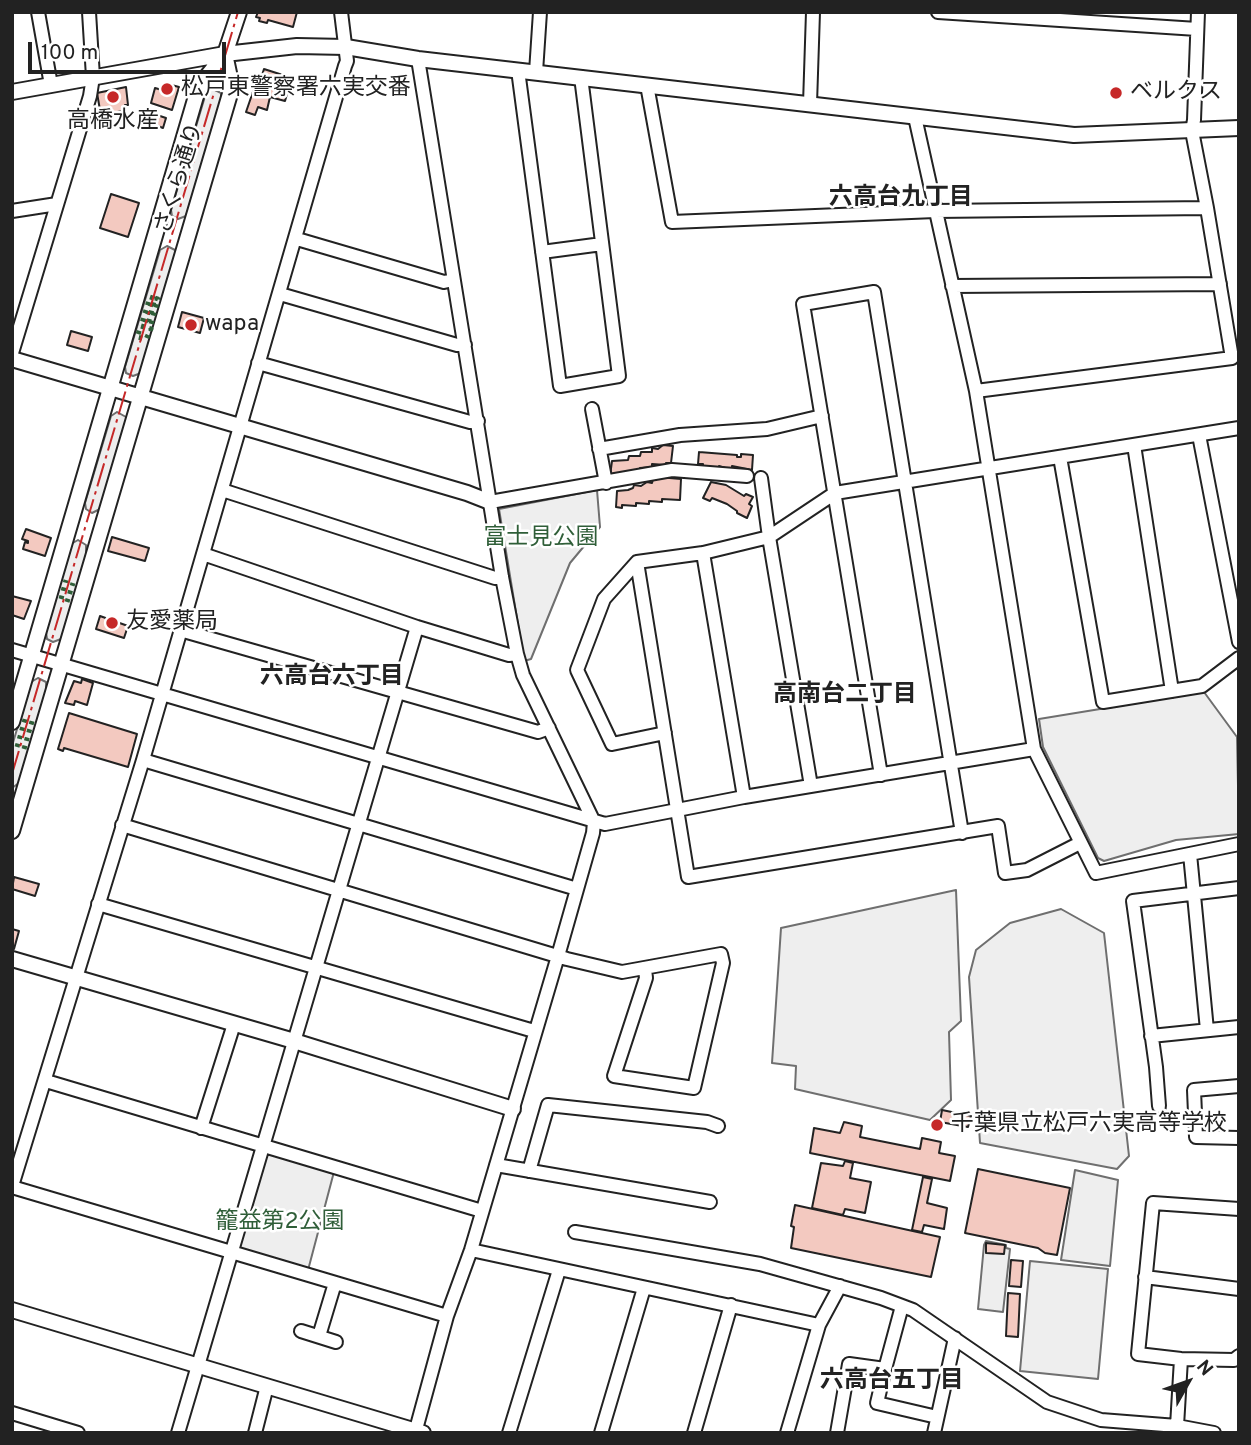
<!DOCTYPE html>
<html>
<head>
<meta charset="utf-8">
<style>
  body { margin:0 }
  #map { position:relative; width:1251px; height:1445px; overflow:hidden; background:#fff; font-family:Overpass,sans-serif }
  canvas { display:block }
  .frame { position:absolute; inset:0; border:14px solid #222; pointer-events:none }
  .north { position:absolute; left:1153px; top:1347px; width:70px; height:70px; -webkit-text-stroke:5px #fff; paint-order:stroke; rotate:50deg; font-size:19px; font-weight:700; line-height:28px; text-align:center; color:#222 }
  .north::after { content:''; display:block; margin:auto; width:24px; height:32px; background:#222; clip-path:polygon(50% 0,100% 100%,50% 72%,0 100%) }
  .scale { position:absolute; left:28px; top:42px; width:198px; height:32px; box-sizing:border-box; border:4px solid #222; border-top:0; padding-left:9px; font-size:21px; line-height:24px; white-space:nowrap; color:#222; -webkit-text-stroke:5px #fff; paint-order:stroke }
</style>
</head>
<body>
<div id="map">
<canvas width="1251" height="1445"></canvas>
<div class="frame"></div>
<div class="north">N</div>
<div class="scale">100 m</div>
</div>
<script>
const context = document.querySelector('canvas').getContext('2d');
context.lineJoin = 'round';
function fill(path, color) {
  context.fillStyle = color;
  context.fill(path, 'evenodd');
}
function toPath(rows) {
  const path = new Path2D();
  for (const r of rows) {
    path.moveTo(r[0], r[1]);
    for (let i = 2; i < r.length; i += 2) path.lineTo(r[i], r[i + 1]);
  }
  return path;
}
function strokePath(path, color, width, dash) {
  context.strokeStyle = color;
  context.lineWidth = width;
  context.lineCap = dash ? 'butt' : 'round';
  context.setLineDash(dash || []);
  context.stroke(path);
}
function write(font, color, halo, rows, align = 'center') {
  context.font = font + ' Overpass,"Noto Sans JP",sans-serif';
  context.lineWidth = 5;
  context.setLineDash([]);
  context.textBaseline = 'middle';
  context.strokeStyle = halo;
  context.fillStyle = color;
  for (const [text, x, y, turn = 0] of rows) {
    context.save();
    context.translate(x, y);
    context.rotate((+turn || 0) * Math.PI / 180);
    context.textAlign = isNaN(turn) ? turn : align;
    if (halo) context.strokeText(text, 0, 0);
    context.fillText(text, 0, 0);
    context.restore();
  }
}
const green = toPath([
  [213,89,221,93,221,105,186,216,178,219,172,216,171,210,206,93,213,89],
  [167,246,175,250,177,254,141,373,133,376,126,373,125,367,160,250,167,246],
  [117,412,126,417,127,421,100,509,92,513,86,509,85,503,111,416,117,412],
  [597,490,600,527,570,563,531,659,524,661,499,509,597,490],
  [78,540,86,545,86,557,61,639,53,642,47,639,46,632,71,544,78,540],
  [38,678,46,682,46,694,19,783,12,788,12,746,31,682,38,678],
  [1204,692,1237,737,1239,834,1176,840,1104,861,1098,858,1043,747,1039,719,1204,692],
  [956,890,961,1021,949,1032,951,1100,930,1120,795,1089,796,1066,772,1063,781,928,956,890],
  [1061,909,1104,933,1129,1156,1117,1169,980,1143,969,977,976,950,1010,923,1061,909],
  [263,1147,335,1168,307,1274,232,1252,263,1147],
  [1075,1170,1118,1180,1110,1266,1061,1260,1075,1170],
  [986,1241,1006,1245,1006,1248,1010,1249,1003,1312,978,1309,984,1245,986,1241],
  [1030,1261,1108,1269,1098,1379,1020,1371,1030,1261]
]);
const building = toPath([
  [258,12,297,12,293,27,268,20,267,23,259,21,260,18,256,17,258,12],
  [264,69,289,77,291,80,285,101,270,97,267,110,258,107,255,115,246,112,256,83,259,84,264,69],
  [164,83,179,87,172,110,151,103,155,88,162,90,164,83],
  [126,87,128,105,125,105,126,110,113,113,111,108,100,110,97,93,126,87],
  [148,112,166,118,163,128,145,121,148,112],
  [111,194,139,203,128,237,100,228,111,194],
  [182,312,204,318,200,333,178,327,182,312],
  [71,331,92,337,88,351,67,345,71,331],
  [663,445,673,446,671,463,666,463,666,465,652,464,652,467,640,468,640,471,630,471,629,476,610,476,612,461,628,460,629,456,640,456,641,452,652,452,652,448,658,449,663,445],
  [699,452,737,455,737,457,741,457,741,454,753,455,752,470,732,466,732,470,719,466,719,470,703,469,703,464,698,464,699,452],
  [658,477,681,479,680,500,662,499,662,502,649,501,649,504,636,503,636,506,622,505,622,508,616,507,617,491,628,490,633,488,634,485,641,486,647,482,652,483,653,479,658,479,658,477],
  [711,482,726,485,744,496,746,494,753,497,749,504,752,506,747,518,737,513,737,511,727,504,712,498,710,501,703,498,711,482],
  [26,529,51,538,45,556,23,549,25,542,28,543,28,541,22,539,26,529],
  [112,537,149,548,145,561,108,551,112,537],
  [12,596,31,601,24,619,12,615,12,596],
  [100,616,128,626,124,638,96,629,100,616],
  [82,679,93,683,87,705,75,701,74,705,65,703,74,681,81,683,82,679],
  [69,713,137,734,128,767,64,748,63,751,58,749,69,713],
  [14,877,39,884,35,896,12,889,14,877],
  [12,929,19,931,14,949,12,949,12,929],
  [942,1110,971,1116,968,1127,940,1122,942,1110],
  [844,1122,862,1126,860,1137,920,1149,922,1138,941,1142,939,1153,955,1156,950,1181,810,1153,814,1128,840,1133,844,1122],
  [845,1161,853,1163,850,1178,871,1182,865,1213,845,1209,843,1215,812,1208,821,1163,843,1166,845,1161],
  [978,1169,1070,1188,1057,1255,1045,1253,1038,1248,965,1233,978,1169],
  [923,1177,932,1179,927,1203,947,1208,944,1229,924,1225,922,1232,912,1230,923,1177],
  [795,1205,940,1237,931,1277,791,1248,794,1227,791,1226,795,1205],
  [986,1243,1005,1245,1004,1254,986,1253,986,1243],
  [1011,1260,1023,1261,1021,1287,1009,1286,1011,1260],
  [1008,1293,1020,1294,1018,1337,1006,1336,1008,1293]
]);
const minor = toPath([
  [38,12,51,85],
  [938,12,1197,29],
  [1198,12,1194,120,1192,131,1207,208],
  [518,70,560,386,619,376,581,77],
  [536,72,540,12],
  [647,85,672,222,935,211,1207,208,1232,358,976,391],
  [810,104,813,12],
  [915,117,976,391,1034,749,1096,873,1239,844],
  [12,211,57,204],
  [297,239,444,282,453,280],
  [542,252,602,244],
  [952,286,1220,284],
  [280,294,457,345,465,345],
  [12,353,90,96,93,77,89,12],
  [258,363,470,422,478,421],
  [592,409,606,483],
  [1199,435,1239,642],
  [1134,445,1172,691],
  [599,449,680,435,767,429,822,416],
  [1060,457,1103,702,1202,686,1239,658],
  [761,478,769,537,811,786],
  [222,490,495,578,502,577],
  [490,502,672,470,747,476],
  [703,553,744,797],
  [203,554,417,627,509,655,517,654],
  [637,562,688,877,998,826,1005,873,1027,870,1080,843],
  [180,630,538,732,549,728],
  [12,650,605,824,744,797,1034,749],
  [665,733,612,744,577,670,604,599,637,562,703,553,769,537,835,493,1239,428],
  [143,760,577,889],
  [881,775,803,304,874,292,962,833],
  [122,825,567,959,622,972,721,954,723,963,694,1088,614,1076,646,978,645,969],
  [1190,854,1207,1030],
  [98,904,534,1031],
  [1151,1036,1239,1027],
  [46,1081,482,1211],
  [1239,1086,1194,1090,1196,1137,1239,1138],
  [1159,1106,1156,1067,1133,901,1239,888],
  [201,1128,234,1024],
  [496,1165,710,1202],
  [529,1171,548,1105,707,1122,718,1126],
  [12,1186,143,760,345,66,347,61,341,12],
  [12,1187,447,1316],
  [1239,1209,1153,1203,1138,1354,1181,1359,1234,1360,1239,1356],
  [575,1232,760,1264,881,1298,913,1310,1047,1402,1101,1420,1177,1426,1214,1433],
  [471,1250,819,1325],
  [1145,1277,1239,1289],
  [301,1331,336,1342],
  [319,1336,335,1283],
  [885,1369,877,1403,937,1417],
  [12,1413,78,1433],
  [1177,1426,1181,1359],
  [178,1433,417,627],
  [255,1433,267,1386],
  [415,1433,447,1316,471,1250,558,956,593,833,594,822,523,675,517,654,502,577,418,59],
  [509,1433,559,1270],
  [601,1433,644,1288],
  [694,1433,731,1305],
  [787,1433,819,1325,840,1286],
  [837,1433,849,1364,885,1369,902,1306],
  [934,1433,955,1338]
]);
const tertiary = toPath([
  [12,92,225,54,297,46,346,47,418,59,1074,135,1239,128],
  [12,359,467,493,490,502],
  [12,722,199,86,225,54,239,12],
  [12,831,232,87,225,54],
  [12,959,294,1041,513,1109],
  [12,1310,423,1433]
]);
const hedge = toPath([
  [150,297,153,298,145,323,142,323,150,297],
  [155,298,158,299,151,324,148,324,155,298],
  [141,326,151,329,146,339,137,337,141,326],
  [61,599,66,580],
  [67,602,73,583],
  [17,747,26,716],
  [24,749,33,718]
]);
const power = toPath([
  [12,774,238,12]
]);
const markers = [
  [167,89,7,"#c62828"],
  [1116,93,7,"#c62828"],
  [113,97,7,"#c62828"],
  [191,325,7,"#c62828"],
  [112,623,7,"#c62828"],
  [937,1125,7,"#c62828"]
];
const poiNames = [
  ["松戸東警察署六実交番",181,89],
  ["ベルクス",1130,93],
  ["高橋水産",113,122,"center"],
  ["wapa",205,325],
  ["友愛薬局",126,623],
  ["千葉県立松戸六実高等学校",951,1125]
];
const streetNames = [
  ["さくら通り",181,179,-73]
];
const parkNames = [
  ["富士見公園",541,539],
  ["籠益第2公園",280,1223]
];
const neighbourhoodNames = [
  ["六高台九丁目",901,199],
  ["六高台六丁目",332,678],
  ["高南台二丁目",845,696],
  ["六高台五丁目",892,1382]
];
fill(green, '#eee');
strokePath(green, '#6f6f6f', 2);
fill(building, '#f3c9c0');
strokePath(building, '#222', 2);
strokePath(minor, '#222', 16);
strokePath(tertiary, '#222', 18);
strokePath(minor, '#fff', 12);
strokePath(tertiary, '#fff', 14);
strokePath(hedge, '#2f5e38', 5, [3.5, 5]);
strokePath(power, '#c62828', 2, [24, 5, 3.5, 5]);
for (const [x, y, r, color] of markers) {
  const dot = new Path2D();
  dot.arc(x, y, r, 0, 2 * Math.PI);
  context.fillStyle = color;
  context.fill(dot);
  strokePath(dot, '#fff', 2.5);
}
write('23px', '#222', '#fff', poiNames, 'left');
write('23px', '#222', '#fff', streetNames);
write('23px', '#2f5e38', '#fff', parkNames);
write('bold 24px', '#222', '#fff', neighbourhoodNames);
</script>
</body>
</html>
